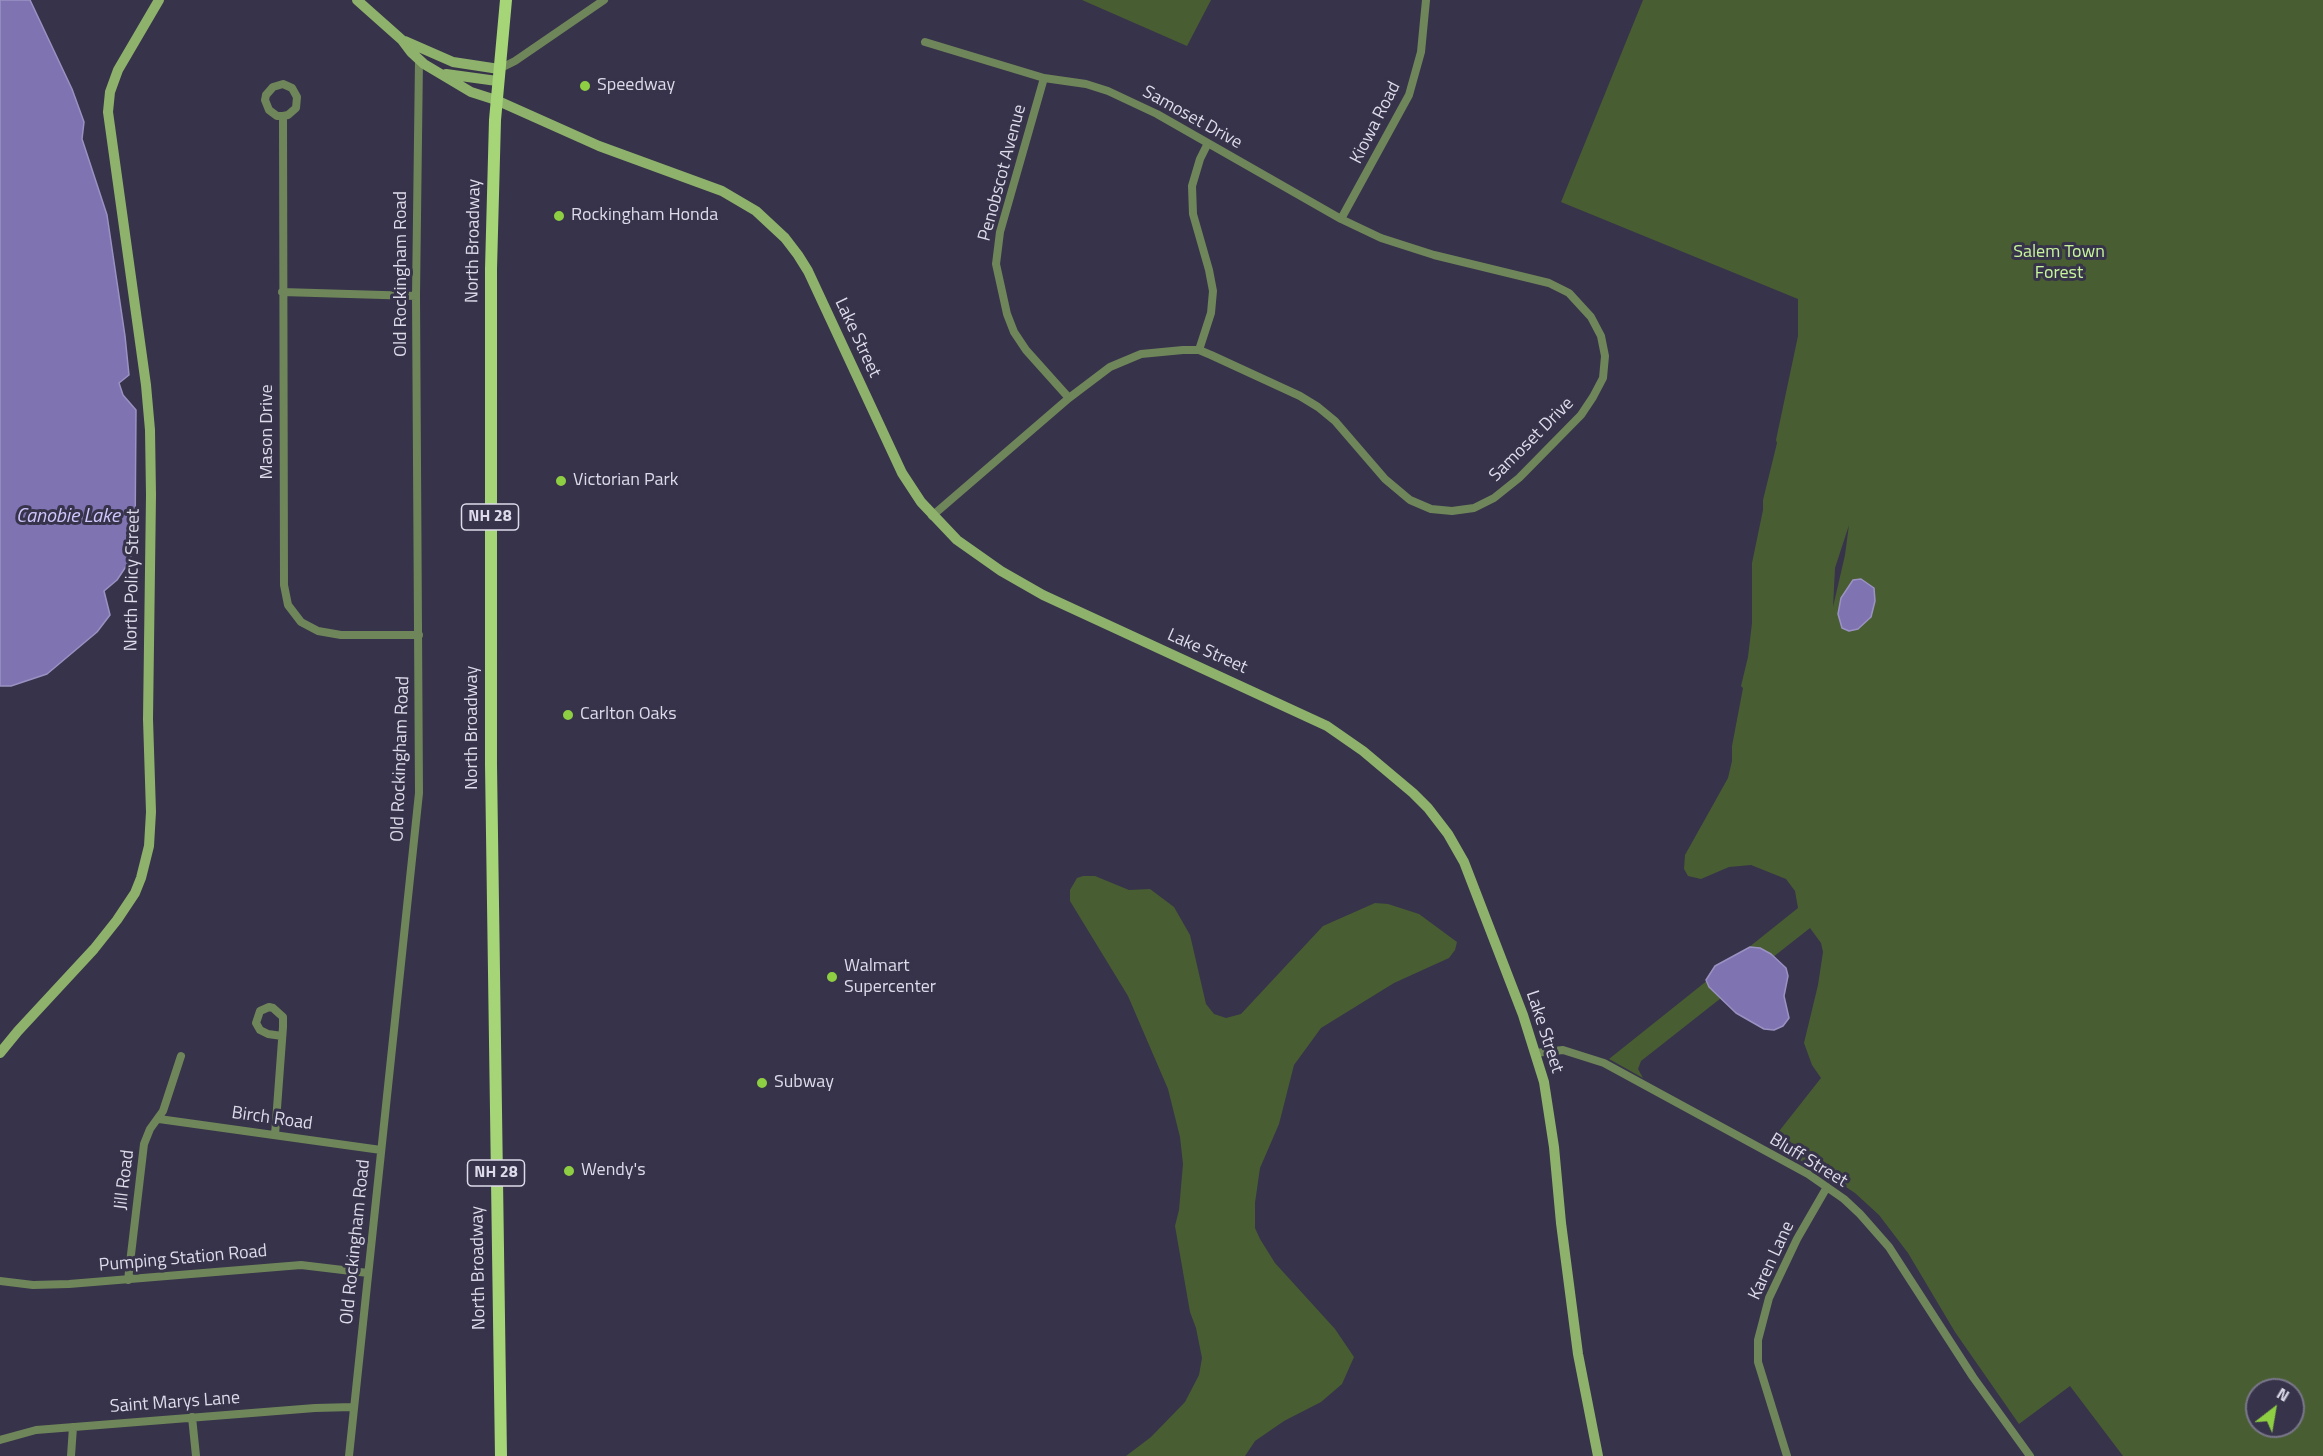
<!DOCTYPE html>
<html>
<head>
<meta charset="utf-8">
<style>
  body { margin:0 }
  #map { position:relative; width:2323px; height:1456px; overflow:hidden; background:#37334a; font-family:"Titillium Web",sans-serif }
  canvas { display:block }
  .north { position:absolute; left:2245px; top:1378px; width:60px; height:60px; box-sizing:border-box; background:#37334a; border:2px solid #79768a; border-radius:50%; rotate:31deg; font-size:16px; font-weight:700; line-height:24px; text-align:center; color:#dddbea }
  .north::after { content:''; display:block; margin:auto; width:21px; height:27px; background:#8ece43; clip-path:polygon(50% 0,100% 100%,50% 72%,0 100%) }
</style>
</head>
<body>
<div id="map">
<canvas width="2323" height="1456"></canvas>
<div class="north">N</div>
</div>
<script>
const context = document.querySelector('canvas').getContext('2d');
context.lineJoin = 'round';
function fill(path, color) {
  context.fillStyle = color;
  context.fill(path, 'evenodd');
}
function toPath(rows) {
  const path = new Path2D();
  for (const r of rows) {
    path.moveTo(r[0], r[1]);
    for (let i = 2; i < r.length; i += 2) path.lineTo(r[i], r[i + 1]);
  }
  return path;
}
function strokePath(path, color, width, dash) {
  context.strokeStyle = color;
  context.lineWidth = width;
  context.lineCap = dash ? 'butt' : 'round';
  context.setLineDash(dash || []);
  context.stroke(path);
}
function write(font, color, halo, rows, align = 'center') {
  context.font = font + ' "Titillium Web",sans-serif';
  context.lineWidth = 6;
  context.setLineDash([]);
  context.textBaseline = 'middle';
  context.strokeStyle = halo;
  context.fillStyle = color;
  for (const [text, x, y, turn = 0] of rows) {
    context.save();
    context.translate(x, y);
    context.rotate((+turn || 0) * Math.PI / 180);
    context.textAlign = isNaN(turn) ? turn : align;
    if (halo) context.strokeText(text, 0, 0);
    context.fillText(text, 0, 0);
    context.restore();
  }
}
const green = toPath([
  [1082,0,1211,0,1187,46],
  [1643,0,2323,0,2323,1456,2123,1456,2070,1386,2019,1424,1955,1332,1908,1253,1879,1215,1855,1193,1828,1175,1769,1144,1821,1078,1812,1065,1804,1043,1818,985,1823,952,1821,943,1810,928,1641,1061,1638,1069,1643,1078,1609,1059,1798,908,1795,891,1786,879,1751,865,1729,867,1701,879,1688,876,1684,869,1685,855,1728,778,1732,761,1732,746,1743,688,1741,686,1748,657,1752,623,1752,563,1763,510,1763,500,1777,443,1776,440,1798,336,1798,299,1561,202],
  [1849,525,1845,555,1833,607,1835,568],
  [2257,1390,2293,1390,2293,1426,2257,1426],
  [1083,876,1095,876,1129,890,1150,889,1174,907,1190,935,1206,1004,1214,1014,1226,1018,1241,1014,1323,926,1375,903,1388,904,1419,914,1457,942,1455,950,1449,958,1394,983,1321,1028,1294,1065,1279,1124,1260,1168,1255,1203,1255,1228,1260,1239,1275,1263,1335,1329,1354,1357,1342,1384,1321,1402,1284,1421,1255,1441,1245,1456,1126,1456,1151,1437,1185,1402,1199,1375,1202,1358,1196,1328,1190,1312,1175,1226,1179,1210,1183,1164,1180,1137,1168,1089,1128,996,1070,901,1070,890,1077,878]
]);
const water = toPath([
  [0,0,30,0,72,89,84,122,82,139,107,215,125,336,129,375,119,383,123,395,136,410,135,542,129,562,117,580,104,591,110,615,97,632,47,674,11,686,0,686,0,0],
  [1861,579,1874,588,1875,601,1871,617,1858,629,1849,631,1842,628,1838,614,1841,598,1853,580,1861,579],
  [1750,947,1760,948,1771,954,1786,968,1788,976,1784,996,1789,1018,1783,1026,1774,1030,1764,1029,1736,1013,1709,987,1706,980,1715,966,1750,947]
]);
const street = toPath([
  [925,42,1044,78,1086,84,1108,91,1157,114,1341,219,1381,238,1434,255,1549,283,1569,293,1591,317,1601,336,1605,356,1603,378,1593,397,1581,415,1519,478,1494,498,1474,508,1452,511,1431,509,1410,500,1385,479,1335,421,1318,407,1300,396,1211,355,1199,350,1183,350,1141,354,1110,367,1069,398,932,516],
  [499,69,515,61,604,0],
  [1044,78,1000,232,996,264,1007,314,1014,332,1026,350,1069,398],
  [283,116,277,116,269,110,265,100,266,95,273,87,283,84,292,88,297,97,296,108,288,115,283,116,284,585,288,605,301,622,318,631,341,635,419,635],
  [1341,219,1409,95,1421,52,1426,0],
  [282,292,416,296],
  [1199,350,1211,313,1213,291,1209,270,1193,214,1192,186,1200,159,1208,143],
  [1535,1053,1563,1050,1604,1063,1808,1174,1844,1199,1860,1214,1889,1247,1973,1377,2030,1456],
  [159,1119,381,1150],
  [275,1135,283,1027,283,1017,273,1008,269,1007,260,1011,256,1023,260,1030,268,1034,282,1036],
  [128,1280,144,1144,150,1129,163,1111,181,1056],
  [0,1281,33,1285,69,1284,301,1265,368,1273],
  [192,1417,196,1456],
  [0,1440,36,1430,315,1408,353,1407],
  [71,1456,73,1427],
  [349,1456,419,793,416,296,419,60],
  [1787,1456,1758,1362,1758,1340,1769,1298,1797,1239,1827,1187]
]);
const secondary = toPath([
  [357,0,402,40,411,52,424,64,471,92,496,100,599,146,722,191,756,211,785,238,798,255,808,271,902,473,921,502,957,540,1001,571,1043,595,1327,726,1363,751,1413,793,1428,808,1448,834,1464,862,1523,1015,1544,1082,1554,1147,1561,1223,1578,1354,1598,1456],
  [405,41,453,62,499,69],
  [446,74,497,81],
  [0,1053,18,1031,94,949,117,920,135,893,141,878,149,846,151,812,148,719,151,495,150,430,146,385,108,112,110,92,118,70,159,0]
]);
const primary = toPath([
  [501,1456,491,765,491,269,495,120,506,0]
]);
const markers = [
  [585,86,6,"#8ece43"],
  [559,216,6,"#8ece43"],
  [561,481,6,"#8ece43"],
  [568,715,6,"#8ece43"],
  [832,977,6,"#8ece43"],
  [762,1083,6,"#8ece43"],
  [569,1171,6,"#8ece43"]
];
const shields = [
  [490,517,57],
  [496,1173,57]
];
const shieldNames = [
  ["NH 28",490,517],
  ["NH 28",496,1173]
];
const poiNames = [
  ["Speedway",597,86],
  ["Rockingham Honda",571,216],
  ["Victorian Park",573,481],
  ["Carlton Oaks",580,715],
  ["Walmart",844,967],
  ["Supercenter",844,988],
  ["Subway",774,1083],
  ["Wendy's",581,1171]
];
const streetNames = [
  ["Samoset Drive",1192,118,29],
  ["Kiowa Road",1376,123,-63],
  ["Penobscot Avenue",1003,173,-75],
  ["North Broadway",474,241,-89],
  ["Old Rockingham Road",402,274,-90],
  ["Lake Street",857,338,65],
  ["Mason Drive",268,432,-90],
  ["Samoset Drive",1532,440,-45],
  ["North Policy Street",133,580,-89],
  ["Lake Street",1207,652,24],
  ["North Broadway",473,728,-90],
  ["Old Rockingham Road",401,759,-88],
  ["Lake Street",1544,1032,72],
  ["Birch Road",272,1119,8],
  ["Bluff Street",1808,1161,31],
  ["Jill Road",125,1180,-83],
  ["Old Rockingham Road",356,1242,-84],
  ["Pumping Station Road",183,1259,-5],
  ["Karen Lane",1772,1261,-65],
  ["North Broadway",479,1268,-91],
  ["Saint Marys Lane",175,1403,-4]
];
const parkNames = [
  ["Salem Town",2059,253],
  ["Forest",2059,274]
];
const waterNames = [
  ["Canobie Lake",68,517]
];
fill(green, '#485e32');
fill(water, '#7f73b2');
strokePath(water, '#9b92c3', 1.5);
strokePath(street, '#6f865a', 8);
strokePath(secondary, '#8eb26b', 10);
strokePath(primary, '#a5d577', 12);
for (const [x, y, r, color] of markers) {
  const dot = new Path2D();
  dot.arc(x, y, r, 0, 2 * Math.PI);
  context.fillStyle = color;
  context.fill(dot);
  strokePath(dot, '#37334a', 2);
}
for (const [x, y, w] of shields) {
  const box = new Path2D();
  box.roundRect(x - w / 2, y - 13, w, 26, 4.5);
  context.fillStyle = '#37334a';
  context.fill(box);
  strokePath(box, '#dddbea', 1.5);
}
write('bold 16px', '#dddbea', null, shieldNames);
write('18px', '#dddbea', '#37334a', poiNames, 'left');
write('18px', '#dddbea', '#37334a', streetNames);
write('18px', '#c7f59b', '#37334a', parkNames);
write('italic 20px', '#cfc6fd', '#37334a', waterNames);
</script>
</body>
</html>
